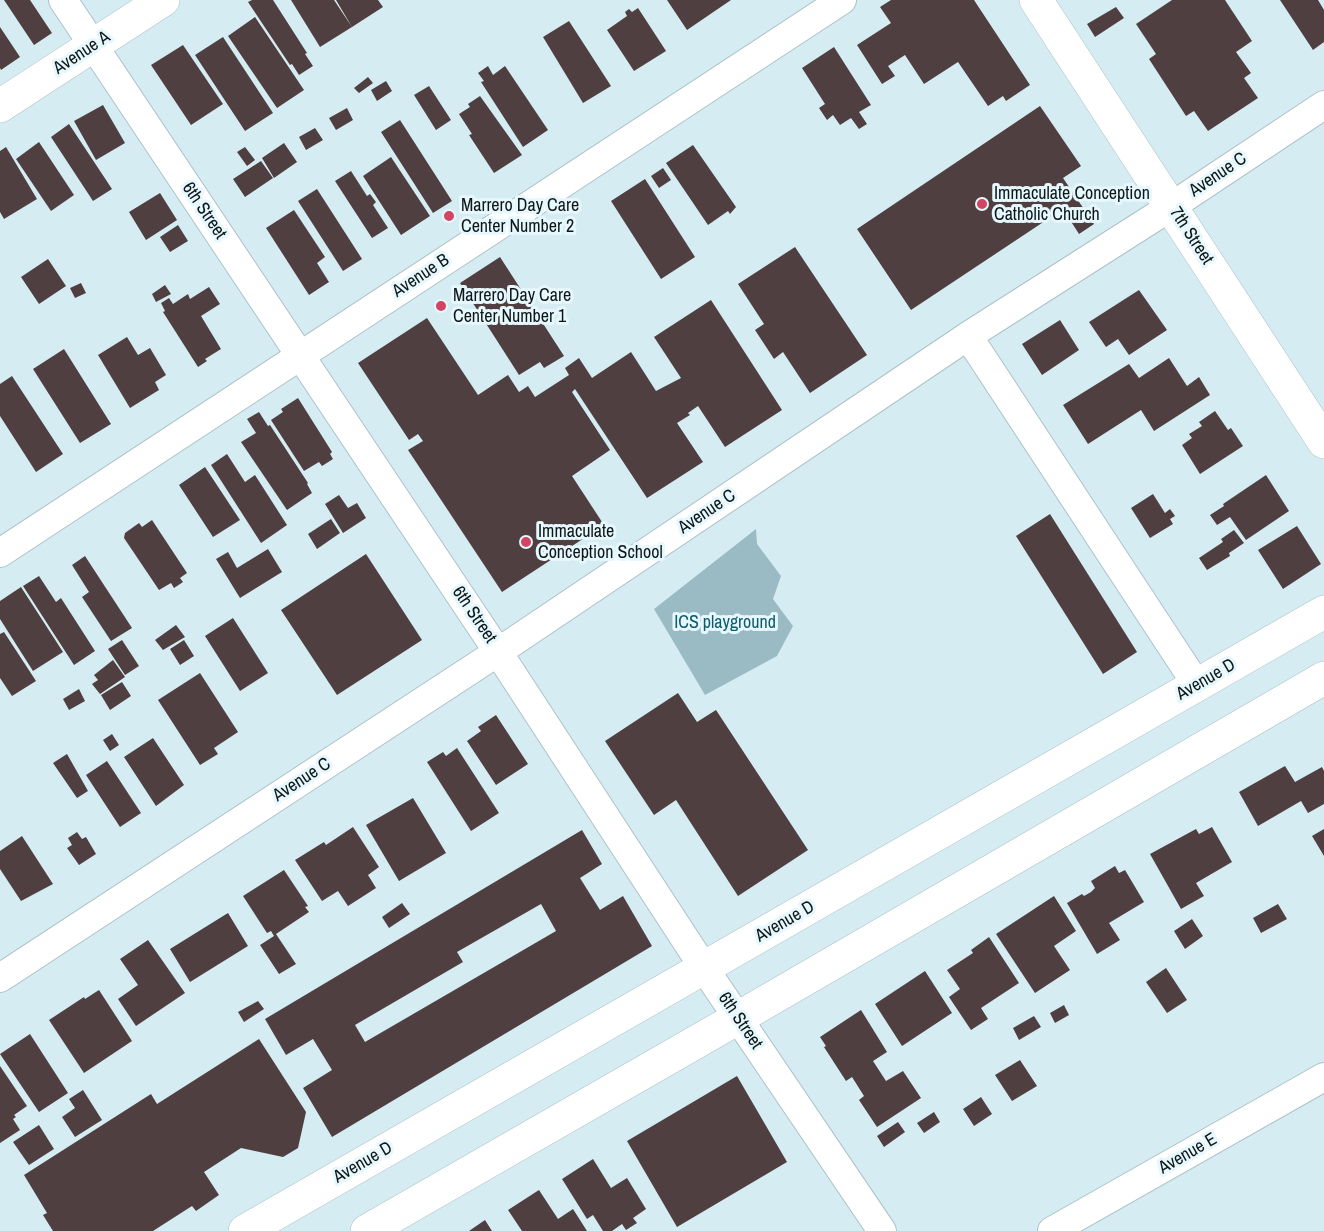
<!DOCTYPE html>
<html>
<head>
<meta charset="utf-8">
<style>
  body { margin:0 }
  canvas { display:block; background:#d5ecf2 }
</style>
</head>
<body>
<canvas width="1324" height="1231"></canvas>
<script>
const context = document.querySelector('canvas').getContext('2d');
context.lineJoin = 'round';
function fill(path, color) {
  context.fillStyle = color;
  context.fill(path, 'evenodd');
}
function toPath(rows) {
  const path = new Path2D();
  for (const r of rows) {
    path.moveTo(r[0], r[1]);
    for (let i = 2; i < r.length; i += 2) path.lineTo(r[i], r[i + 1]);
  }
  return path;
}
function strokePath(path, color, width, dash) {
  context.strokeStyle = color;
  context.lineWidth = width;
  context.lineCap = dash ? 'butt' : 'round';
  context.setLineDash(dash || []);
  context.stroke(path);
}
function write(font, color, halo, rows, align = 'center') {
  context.font = font + ' "Archivo Narrow",sans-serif';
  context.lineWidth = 6;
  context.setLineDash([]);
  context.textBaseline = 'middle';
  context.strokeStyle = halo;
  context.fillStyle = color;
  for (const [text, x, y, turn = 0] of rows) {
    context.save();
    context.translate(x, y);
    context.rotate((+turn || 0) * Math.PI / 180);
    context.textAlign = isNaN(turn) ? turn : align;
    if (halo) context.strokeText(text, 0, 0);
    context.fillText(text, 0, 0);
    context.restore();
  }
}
const green = toPath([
  [756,529,757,544,781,576,773,599,793,626,777,656,705,695,654,609]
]);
const building = toPath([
  [4,0,30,0,52,33,34,45],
  [252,0,273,0,307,53,305,54,313,66,299,75,292,64,290,65,248,2],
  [291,0,334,0,352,27,320,47],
  [336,0,378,0,383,7,352,27],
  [667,0,731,0,687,30],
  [891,0,974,0,1030,85,1006,101,1003,96,988,106,958,62,924,84,905,55,888,66,895,76,882,84,857,45,891,23,880,7],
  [1172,0,1225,0,1252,41,1236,52,1251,73,1244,78,1258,98,1208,131,1194,111,1186,116,1149,59,1156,54,1136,24],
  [1280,0,1318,0,1324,10,1324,42,1313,50],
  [1116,7,1124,18,1095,37,1087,24],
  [638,8,666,51,634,71,607,30,627,16,625,12,629,9,632,12],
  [255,17,304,90,277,108,228,36],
  [569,21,611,86,583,103,543,37],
  [0,27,20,57,1,70,0,68],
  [223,37,273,113,245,131,195,55],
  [183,45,223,104,191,125,151,65],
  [834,47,871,105,859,112,867,124,859,129,851,118,840,125,833,115,827,120,819,108,825,104,802,68],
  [488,66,493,75,505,66,548,130,523,147,481,82,484,81,478,73],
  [368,77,373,83,359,93,354,88],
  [386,81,392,91,377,101,371,90],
  [429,86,451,120,436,130,414,95],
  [480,96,522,155,494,173,469,135,472,134,459,114,470,107,468,104],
  [103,105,125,143,96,160,74,121],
  [1040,106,1081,166,1063,178,1094,224,1079,234,1063,209,911,310,857,229],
  [347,108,353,120,336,130,329,118],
  [400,120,452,201,433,213,381,132],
  [69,124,112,189,93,201,51,137],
  [315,128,323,140,306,150,299,137],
  [39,142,74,195,51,211,16,159],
  [284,143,297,162,274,178,262,158],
  [693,145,736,207,730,214,728,211,708,225,666,163],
  [6,147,37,199,4,219,0,212,0,151],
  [245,147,255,160,247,166,237,152],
  [391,157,430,216,401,235,363,176],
  [261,161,273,178,245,197,233,179],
  [663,168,671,180,659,188,651,176],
  [351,171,367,196,370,194,376,202,373,205,388,228,372,238,335,181],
  [645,179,695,257,661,279,611,201],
  [317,189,362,259,343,271,298,201],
  [160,193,177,220,146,240,129,212],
  [294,210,325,257,317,263,329,282,309,295,266,228],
  [178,225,188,241,170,252,160,237],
  [795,247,867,355,810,393,783,352,774,359,755,330,764,324,738,284],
  [500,257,564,356,544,368,540,362,519,375,460,283],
  [48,259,66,286,39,304,21,277],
  [81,283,86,293,75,298,70,288],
  [165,285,171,294,156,302,152,294],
  [209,287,220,304,201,316,221,349,205,359,207,361,198,367,163,312,165,311,161,303,169,298,173,304,188,294,190,299],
  [1139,290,1167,330,1129,355,1118,339,1106,347,1089,322],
  [711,300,782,410,725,447,698,406,688,413,690,415,677,423,703,462,647,498,575,389,572,392,610,450,572,476,604,525,502,592,408,450,423,441,418,434,409,440,358,363,427,318,478,395,508,375,519,392,528,386,535,397,569,375,565,368,579,358,592,378,631,352,656,391,681,378,654,337],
  [1060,320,1079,350,1042,375,1022,344],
  [127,337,138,355,150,348,166,375,155,382,159,390,130,408,98,355],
  [64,349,111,424,80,443,33,369],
  [1169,358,1187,386,1199,377,1210,395,1154,431,1141,410,1088,444,1063,405,1129,364,1139,378],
  [12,376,63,454,36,472,0,416,0,384],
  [298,398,332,452,330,454,333,459,322,466,319,462,304,471,271,420,283,412,281,409],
  [1215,411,1228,430,1231,428,1243,446,1200,474,1182,445,1192,438,1189,434,1202,426,1199,422],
  [259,412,268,426,270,425,308,483,307,484,312,493,287,510,241,442,256,433,247,419],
  [227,454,245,482,255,475,287,525,261,543,211,465],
  [205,467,240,520,213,537,179,485],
  [1266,475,1289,511,1246,540,1230,517,1217,525,1210,515,1224,506,1223,504],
  [1153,494,1165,513,1170,509,1175,516,1170,519,1173,524,1150,538,1131,508],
  [339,495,348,508,357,503,366,518,343,533,325,504],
  [1050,514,1137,652,1103,674,1016,536],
  [331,519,340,533,317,549,308,534],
  [152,520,187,573,180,578,183,582,174,588,171,583,159,590,124,538,125,533,139,523,142,527],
  [1297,526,1321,564,1283,589,1258,550],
  [1234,530,1244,543,1229,553,1230,556,1207,570,1199,558,1223,542,1221,539],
  [268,549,282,572,240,598,216,559,228,552,237,568],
  [366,554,422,640,337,695,281,610],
  [85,556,132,628,111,641,82,597,89,592,72,565],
  [39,576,56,602,61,598,95,651,74,665,23,586],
  [21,587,63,652,33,671,0,619,0,601],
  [233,618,268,673,240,691,205,636],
  [176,625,185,637,163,650,155,640],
  [4,632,36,681,12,696,0,678,0,634],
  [122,640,139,666,125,675,108,649],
  [184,640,194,656,180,665,170,649],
  [113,660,125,677,100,694,92,684,98,680,94,675],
  [200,673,238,732,214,748,218,754,200,765,158,700],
  [122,682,131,696,110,710,101,695],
  [79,689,85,701,69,710,63,699],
  [678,693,697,722,716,710,808,850,738,896,676,800,654,815,605,741],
  [496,715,528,764,496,785,467,741,481,731,478,727],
  [112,734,119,745,110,751,103,740],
  [153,738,184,785,156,806,124,757],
  [457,748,499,813,471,831,427,762,443,752,446,756],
  [67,754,88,791,77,798,53,763],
  [107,761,141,813,120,827,86,775],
  [1285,766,1295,782,1322,767,1324,771,1324,804,1308,813,1301,801,1258,826,1239,792],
  [413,798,446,853,399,881,366,825],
  [353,827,379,867,368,875,376,888,348,906,338,891,322,901,295,860,324,842,326,845],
  [1212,827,1232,862,1196,883,1204,896,1181,909,1150,854,1196,829,1199,834],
  [1324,829,1324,856,1312,836],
  [582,830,602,864,580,878,600,910,623,896,652,946,332,1137,303,1088,332,1070,313,1039,286,1055,265,1019],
  [541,904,556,931,365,1042,355,1025,463,962,457,952],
  [77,832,82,839,86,837,96,854,79,865,67,848,72,845,68,838],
  [22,836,53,884,21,901,0,869,0,851],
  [1115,866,1119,873,1125,870,1144,902,1109,923,1120,940,1097,954,1067,903,1082,894,1084,896,1091,892,1095,888,1091,881],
  [284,870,308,906,305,907,309,912,276,934,296,964,279,974,260,945,274,936,271,931,267,933,243,896],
  [1054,896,1076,931,1054,946,1070,970,1035,993,996,934],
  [402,903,410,914,389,928,382,917],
  [1278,904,1287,919,1261,933,1253,918],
  [228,913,248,946,190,982,170,949],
  [1192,919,1203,936,1185,949,1174,931],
  [989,937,1019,983,981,1008,988,1019,971,1030,949,997,960,989,947,970,973,953,971,950],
  [148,940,185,993,136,1026,118,999,138,985,120,959],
  [1166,968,1187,1000,1167,1013,1146,982],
  [925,971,952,1013,902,1046,875,1004],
  [99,990,132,1041,84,1073,49,1020,84,997,85,999],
  [258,1001,264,1009,244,1022,238,1012],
  [1064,1005,1069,1015,1055,1023,1050,1013],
  [861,1010,887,1052,873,1061,886,1081,903,1071,921,1098,877,1127,859,1100,864,1096,852,1077,846,1081,824,1047,826,1046,820,1037],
  [1034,1016,1041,1027,1019,1040,1013,1028],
  [30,1034,68,1093,39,1112,0,1054],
  [259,1039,306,1112,298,1148,283,1157,241,1148,204,1172,219,1195,196,1211,192,1206,153,1231,53,1231,43,1215,47,1213,24,1175,151,1094,157,1104],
  [1020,1060,1037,1086,1012,1101,995,1075],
  [0,1066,27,1106,14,1115,16,1117,13,1119,20,1130,0,1143],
  [737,1076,787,1162,677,1227,627,1141],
  [83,1090,102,1120,75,1137,62,1117,75,1108,69,1099],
  [981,1097,992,1114,974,1126,963,1109],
  [934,1112,940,1122,924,1133,917,1123],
  [898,1122,905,1132,884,1147,877,1136],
  [39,1125,54,1149,29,1165,13,1142],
  [593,1159,611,1188,627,1178,646,1209,633,1218,637,1223,626,1230,622,1224,612,1231,603,1231,593,1215,587,1219,562,1179],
  [539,1190,558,1219,573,1209,587,1231,522,1231,508,1210],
  [485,1220,492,1231,469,1231]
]);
const street = toPath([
  [63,0,498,652,704,968,882,1231],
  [968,336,1197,685],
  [0,553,842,0],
  [0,978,498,652,968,336,1172,206,1324,105],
  [1052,1231,1324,1077]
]);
const secondary = toPath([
  [1036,0,1324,442],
  [0,106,163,0],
  [245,1231,1324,612],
  [367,1231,738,1018,1324,678]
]);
const markers = [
  [982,204,6,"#d34464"],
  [449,216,6,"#d34464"],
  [441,306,6,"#d34464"],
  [526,542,6,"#d34464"]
];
const streetNames = [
  ["Avenue A",82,53,-33],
  ["Avenue C",1218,175,-34],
  ["6th Street",204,211,56],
  ["7th Street",1191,236,57],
  ["Avenue B",421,276,-33],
  ["Avenue C",707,512,-34],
  ["6th Street",474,615,56],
  ["Avenue D",1206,680,-30],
  ["Avenue C",302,780,-33],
  ["Avenue D",785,922,-30],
  ["6th Street",740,1021,56],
  ["Avenue E",1188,1154,-30],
  ["Avenue D",363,1163,-30]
];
const poiNames = [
  ["Immaculate Conception",994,194],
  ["Catholic Church",994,215],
  ["Marrero Day Care",461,206],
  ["Center Number 2",461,227],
  ["Marrero Day Care",453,296],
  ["Center Number 1",453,317],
  ["Immaculate",538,532],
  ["Conception School",538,553]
];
const parkNames = [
  ["ICS playground",725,623]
];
fill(green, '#9abbc4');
fill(building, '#503f40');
strokePath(street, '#acc2c8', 30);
strokePath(secondary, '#acc2c8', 34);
strokePath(street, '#fff', 28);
strokePath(secondary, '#fff', 33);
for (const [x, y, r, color] of markers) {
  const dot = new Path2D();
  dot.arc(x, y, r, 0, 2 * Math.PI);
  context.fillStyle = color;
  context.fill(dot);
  strokePath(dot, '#e6f8fd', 2);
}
write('18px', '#0e1618', '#e6f8fd', streetNames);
write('18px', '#0e1618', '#e6f8fd', poiNames, 'left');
write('18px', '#0d5c6c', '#e6f8fd', parkNames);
</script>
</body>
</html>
